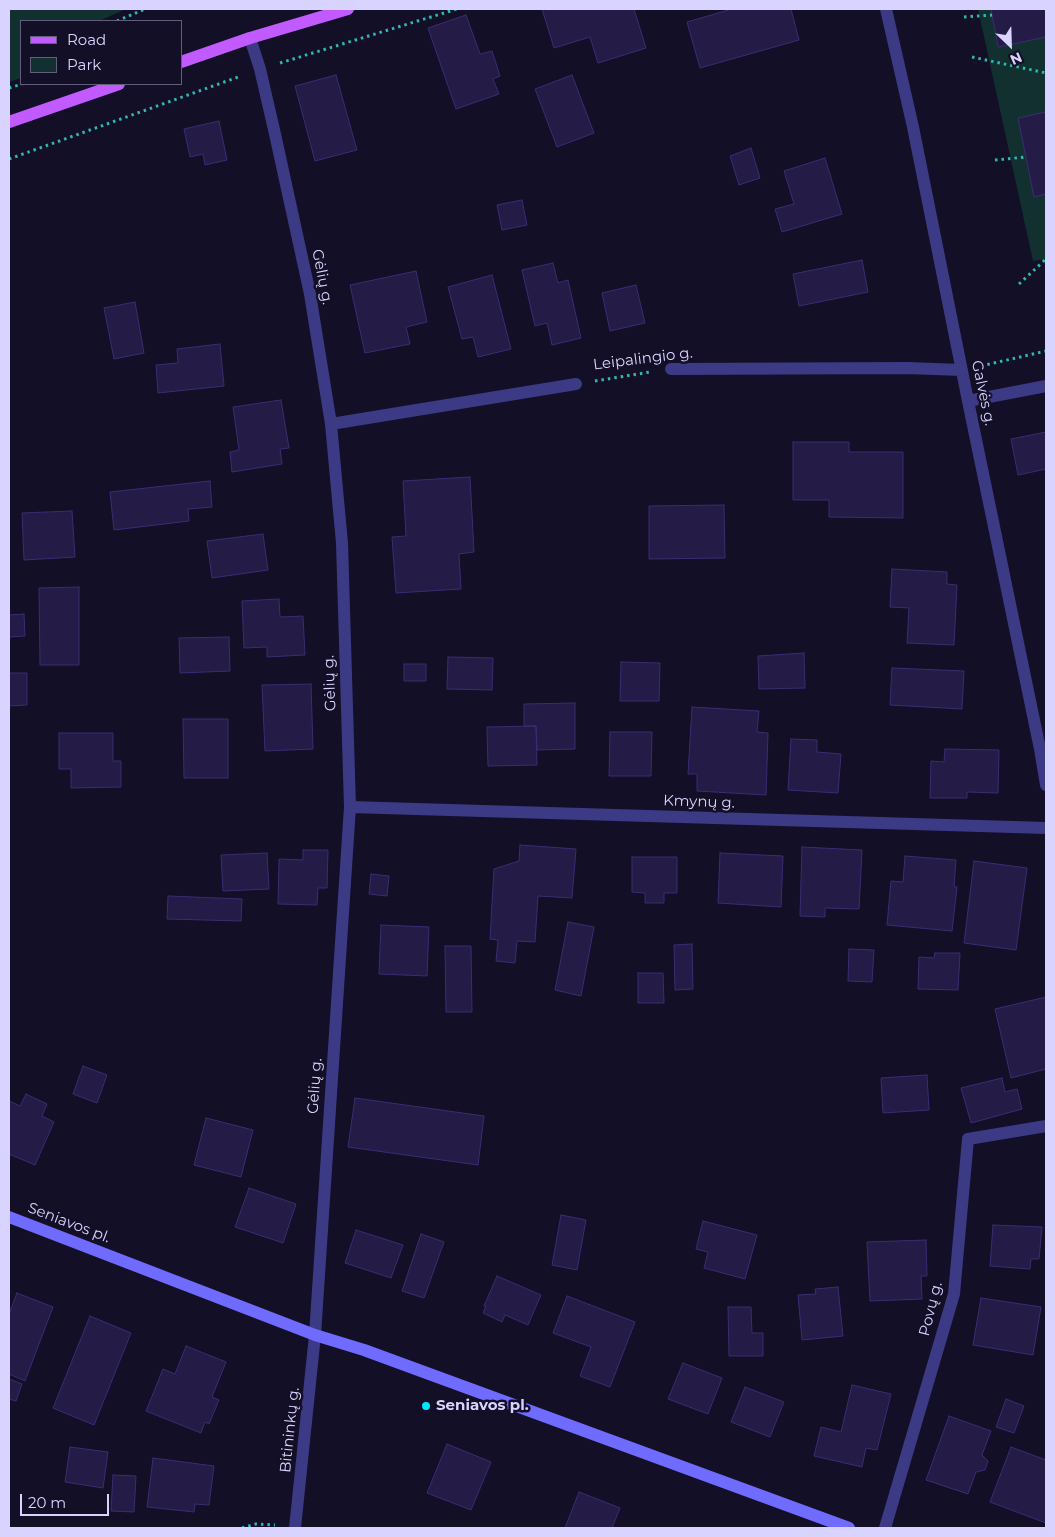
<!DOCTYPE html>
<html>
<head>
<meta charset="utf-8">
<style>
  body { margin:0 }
  #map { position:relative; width:1055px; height:1537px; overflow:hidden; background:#130f26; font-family:Montserrat,sans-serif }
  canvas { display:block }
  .frame { position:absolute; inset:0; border:10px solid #d9d4ff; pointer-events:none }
  .legend { position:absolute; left:20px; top:20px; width:162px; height:65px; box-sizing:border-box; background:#130f26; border:1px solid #625e7d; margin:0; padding:6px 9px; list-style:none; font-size:15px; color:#d9d4ff }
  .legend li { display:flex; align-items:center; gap:10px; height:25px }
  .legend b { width:25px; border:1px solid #625e7d }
  .north { position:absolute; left:985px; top:20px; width:50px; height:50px; -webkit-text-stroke:4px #130f26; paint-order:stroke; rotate:156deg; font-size:14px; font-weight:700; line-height:20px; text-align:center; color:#d9d4ff }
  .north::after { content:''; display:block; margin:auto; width:18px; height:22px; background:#d9d4ff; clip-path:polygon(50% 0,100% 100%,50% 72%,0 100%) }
  .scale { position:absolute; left:20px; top:1494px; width:89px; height:22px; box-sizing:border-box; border:2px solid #d9d4ff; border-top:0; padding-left:6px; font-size:15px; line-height:18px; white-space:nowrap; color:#d9d4ff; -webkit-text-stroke:4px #130f26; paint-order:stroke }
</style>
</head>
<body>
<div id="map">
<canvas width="1055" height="1537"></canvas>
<div class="frame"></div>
<ul class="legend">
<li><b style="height:6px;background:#c25bff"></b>Road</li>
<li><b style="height:14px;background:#12302f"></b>Park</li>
</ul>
<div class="north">N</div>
<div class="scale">20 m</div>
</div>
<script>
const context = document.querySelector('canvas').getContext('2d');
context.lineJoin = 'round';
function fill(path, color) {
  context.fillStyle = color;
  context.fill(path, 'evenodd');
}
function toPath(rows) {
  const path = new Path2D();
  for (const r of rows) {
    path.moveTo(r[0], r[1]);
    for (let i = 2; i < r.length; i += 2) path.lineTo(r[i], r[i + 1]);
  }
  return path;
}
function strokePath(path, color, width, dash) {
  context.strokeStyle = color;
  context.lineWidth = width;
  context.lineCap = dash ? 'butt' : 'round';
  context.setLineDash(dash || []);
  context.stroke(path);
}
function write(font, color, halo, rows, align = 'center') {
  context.font = font + ' Montserrat,sans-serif';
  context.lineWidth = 5;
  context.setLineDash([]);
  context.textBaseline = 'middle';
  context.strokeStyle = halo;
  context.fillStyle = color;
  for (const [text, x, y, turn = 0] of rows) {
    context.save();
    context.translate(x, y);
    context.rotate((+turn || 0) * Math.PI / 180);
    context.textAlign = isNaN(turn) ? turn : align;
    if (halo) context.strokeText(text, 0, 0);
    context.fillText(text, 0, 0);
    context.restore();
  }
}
const green = toPath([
  [9,9,126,9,99,21,21,21,21,78,9,82],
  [978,9,1046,9,1046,259,1033,261]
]);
const building = toPath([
  [542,9,634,9,646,48,598,63,590,37,554,48,542,9],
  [732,9,791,9,799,40,700,68,687,22,732,9],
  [991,9,1046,9,1046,37,998,47,991,9],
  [466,15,480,54,492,51,500,76,493,79,499,94,456,109,428,28,466,15],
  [336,75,357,150,315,161,295,86,336,75],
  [572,75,594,133,557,147,535,89,572,75],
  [1046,112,1046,194,1034,197,1018,118,1046,112],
  [219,121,227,160,205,165,203,154,190,157,184,129,219,121],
  [751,148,760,178,739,185,730,156,751,148],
  [825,158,842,214,782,232,775,209,794,204,784,171,825,158],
  [522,200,527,225,502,230,497,205,522,200],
  [862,260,868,292,799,306,793,274,862,260],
  [553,263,558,283,568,280,581,338,552,345,547,323,535,326,522,270,553,263],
  [416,271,427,322,406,327,410,344,365,353,350,285,416,271],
  [492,275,511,349,478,357,473,337,462,339,448,287,492,275],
  [636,285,645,323,610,331,602,293,636,285],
  [135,302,144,353,114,359,104,308,135,302],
  [220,344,224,386,158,393,156,365,178,363,177,349,220,344],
  [281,400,289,448,280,449,282,464,232,472,230,452,239,450,233,407,281,400],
  [1046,432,1046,469,1018,475,1011,439,1046,432],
  [793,442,849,442,849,452,903,452,903,518,829,517,829,500,793,500,793,442],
  [470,477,474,552,459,554,461,589,396,593,392,537,406,536,403,481,470,477],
  [210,481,212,507,188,509,189,521,114,530,110,492,210,481],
  [724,505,725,558,649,559,649,506,724,505],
  [72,511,75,557,24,560,22,513,72,511],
  [263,534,268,570,212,578,207,541,263,534],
  [892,569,947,572,947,584,957,585,954,645,907,643,909,608,890,607,892,569],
  [79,587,79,665,40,665,39,588,79,587],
  [279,599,280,617,303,616,305,655,267,657,267,647,244,648,242,601,279,599],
  [24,614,25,636,9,637,9,615,24,614],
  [229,637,230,671,180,673,179,638,229,637],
  [804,653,805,688,759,689,758,656,804,653],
  [448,657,493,658,492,690,447,689,448,657],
  [621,662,660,663,659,701,620,701,621,662],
  [404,664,426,664,426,681,404,681,404,664],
  [892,668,964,671,962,709,890,705,892,668],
  [9,673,27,673,27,705,9,706,9,673],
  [311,684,313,749,265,751,262,685,311,684],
  [575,703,575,749,537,750,536,726,524,726,524,704,575,703],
  [692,707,759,711,757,732,768,733,766,795,697,791,697,774,688,774,692,707],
  [183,719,228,719,228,778,184,778,183,719],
  [536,726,537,765,488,766,487,727,536,726],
  [610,732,652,732,651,776,609,776,610,732],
  [59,733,113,733,113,761,121,761,121,787,71,788,71,769,59,769,59,733],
  [791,739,817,740,817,752,841,754,838,793,788,790,791,739],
  [945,749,999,750,998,793,967,792,967,798,930,798,931,761,944,762,945,749],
  [520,845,576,849,572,898,538,896,535,942,517,941,515,963,496,961,498,940,490,939,494,869,519,861,520,845],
  [802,847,862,850,859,909,825,908,825,917,800,916,802,847],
  [303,850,328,850,327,888,318,888,317,905,278,904,279,859,303,860,303,850],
  [267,853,269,889,223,891,221,855,267,853],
  [720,853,783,856,781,907,718,903,720,853],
  [905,856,956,860,954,887,957,887,952,931,887,925,891,881,903,882,905,856],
  [632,857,677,857,677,893,664,893,664,903,645,903,645,893,632,892,632,857],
  [974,861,1027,868,1016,950,964,943,974,861],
  [371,874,389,876,387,896,369,894,371,874],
  [168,896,242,899,241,921,167,919,168,896],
  [568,922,594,927,581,996,555,990,568,922],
  [381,925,429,927,427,976,379,974,381,925],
  [692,944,693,989,675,990,674,945,692,944],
  [445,946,471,946,472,1012,446,1012,445,946],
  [849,949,874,950,872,982,848,981,849,949],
  [935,953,960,953,958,990,918,989,919,957,934,958,935,953],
  [638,973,663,973,664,1003,638,1003,638,973],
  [1046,997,1046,1069,1011,1078,995,1009,1046,997],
  [83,1066,107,1075,97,1103,73,1094,83,1066],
  [927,1075,929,1110,883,1113,881,1078,927,1075],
  [1002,1078,1005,1092,1017,1089,1022,1109,971,1123,961,1088,1002,1078],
  [26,1094,47,1104,42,1116,54,1122,35,1165,9,1154,9,1101,20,1106,26,1094],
  [355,1098,484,1116,478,1165,348,1147,355,1098],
  [206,1118,253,1130,241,1177,194,1165,206,1118],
  [249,1188,296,1204,283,1243,235,1227,249,1188],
  [561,1215,586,1220,577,1270,552,1265,561,1215],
  [703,1221,757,1235,745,1279,704,1268,708,1252,696,1249,703,1221],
  [993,1225,1042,1227,1039,1259,1031,1259,1030,1269,990,1266,993,1225],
  [356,1230,403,1245,391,1278,345,1263,356,1230],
  [421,1234,444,1242,424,1298,402,1291,421,1234],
  [926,1240,927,1276,921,1276,922,1299,870,1301,867,1242,926,1240],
  [497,1276,541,1295,528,1325,505,1315,502,1322,483,1313,486,1306,484,1306,497,1276],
  [838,1287,843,1336,802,1340,798,1295,816,1294,815,1289,838,1287],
  [17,1293,53,1307,25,1381,9,1374,9,1314,17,1293],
  [567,1296,635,1322,610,1387,580,1376,591,1347,553,1333,567,1296],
  [981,1298,1041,1307,1033,1355,973,1345,981,1298],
  [728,1307,751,1307,752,1333,763,1333,763,1356,729,1356,728,1307],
  [90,1316,131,1333,94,1425,53,1408,90,1316],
  [186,1346,226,1362,212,1397,219,1400,209,1424,205,1422,201,1433,146,1411,163,1369,175,1374,186,1346],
  [683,1363,722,1378,708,1414,668,1399,683,1363],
  [9,1379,22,1384,16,1401,9,1399,9,1379],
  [852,1385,891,1394,877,1450,866,1448,862,1467,814,1456,821,1427,841,1432,852,1385],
  [745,1387,784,1402,770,1437,731,1422,745,1387],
  [1006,1399,1024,1406,1014,1433,996,1427,1006,1399],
  [949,1416,991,1431,982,1455,988,1461,985,1470,976,1472,968,1494,926,1480,949,1416],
  [447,1444,491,1462,471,1510,427,1493,447,1444],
  [70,1447,108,1452,103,1488,65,1482,70,1447],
  [1011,1447,1046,1460,1046,1523,990,1502,1011,1447],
  [153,1458,214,1466,209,1505,195,1504,194,1512,147,1507,153,1458],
  [113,1475,136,1476,134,1512,111,1511,113,1475],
  [579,1492,620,1508,612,1528,565,1528,579,1492]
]);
const path = toPath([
  [964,17,992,15],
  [117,21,145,9],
  [972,57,1046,73],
  [280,63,457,9],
  [9,88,22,84],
  [9,159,241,76],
  [995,160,1026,157],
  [1019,284,1046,259],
  [981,366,1046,351],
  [595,381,650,372],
  [242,1528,256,1524,275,1525]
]);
const street = toPath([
  [886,9,913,127,968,401,1040,749,1046,785],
  [250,38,260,69,275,134,310,294,331,424,342,543,350,807,315,1335,295,1528],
  [671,369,907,368,962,370],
  [968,401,1046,386],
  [331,424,576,384],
  [350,807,1046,828],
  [885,1528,954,1294,968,1139,1046,1126]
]);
const secondary = toPath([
  [9,1217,315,1335,364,1350,849,1528]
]);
const primary = toPath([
  [181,62,250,38,348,9],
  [9,122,119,84]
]);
const markers = [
  [426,1406,5,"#00e5ff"]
];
const streetNames = [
  ["Gėlių g.",322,277,79],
  ["Leipalingio g.",643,359,-7],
  ["Galvės g.",983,393,78],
  ["Gėlių g.",330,683,-92],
  ["Kmynų g.",699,802,2],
  ["Gėlių g.",315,1086,-86],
  ["Seniavos pl.",69,1223,21],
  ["Povų g.",931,1309,-76],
  ["Bitininkų g.",290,1430,-84]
];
const poiNames = [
  ["Seniavos pl.",436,1406]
];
fill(green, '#12302f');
fill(building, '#241b47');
strokePath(building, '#3b2d73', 1);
strokePath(path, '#2fb8b0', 3, [2.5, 4]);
strokePath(street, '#3d3a85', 12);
strokePath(secondary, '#6f6bff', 12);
strokePath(primary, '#c25bff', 12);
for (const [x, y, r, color] of markers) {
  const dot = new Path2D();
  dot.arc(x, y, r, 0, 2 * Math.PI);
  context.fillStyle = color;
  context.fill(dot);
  strokePath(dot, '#130f26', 2);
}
write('15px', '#d9d4ff', '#130f26', streetNames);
write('bold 15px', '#d9d4ff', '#130f26', poiNames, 'left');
</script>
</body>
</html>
